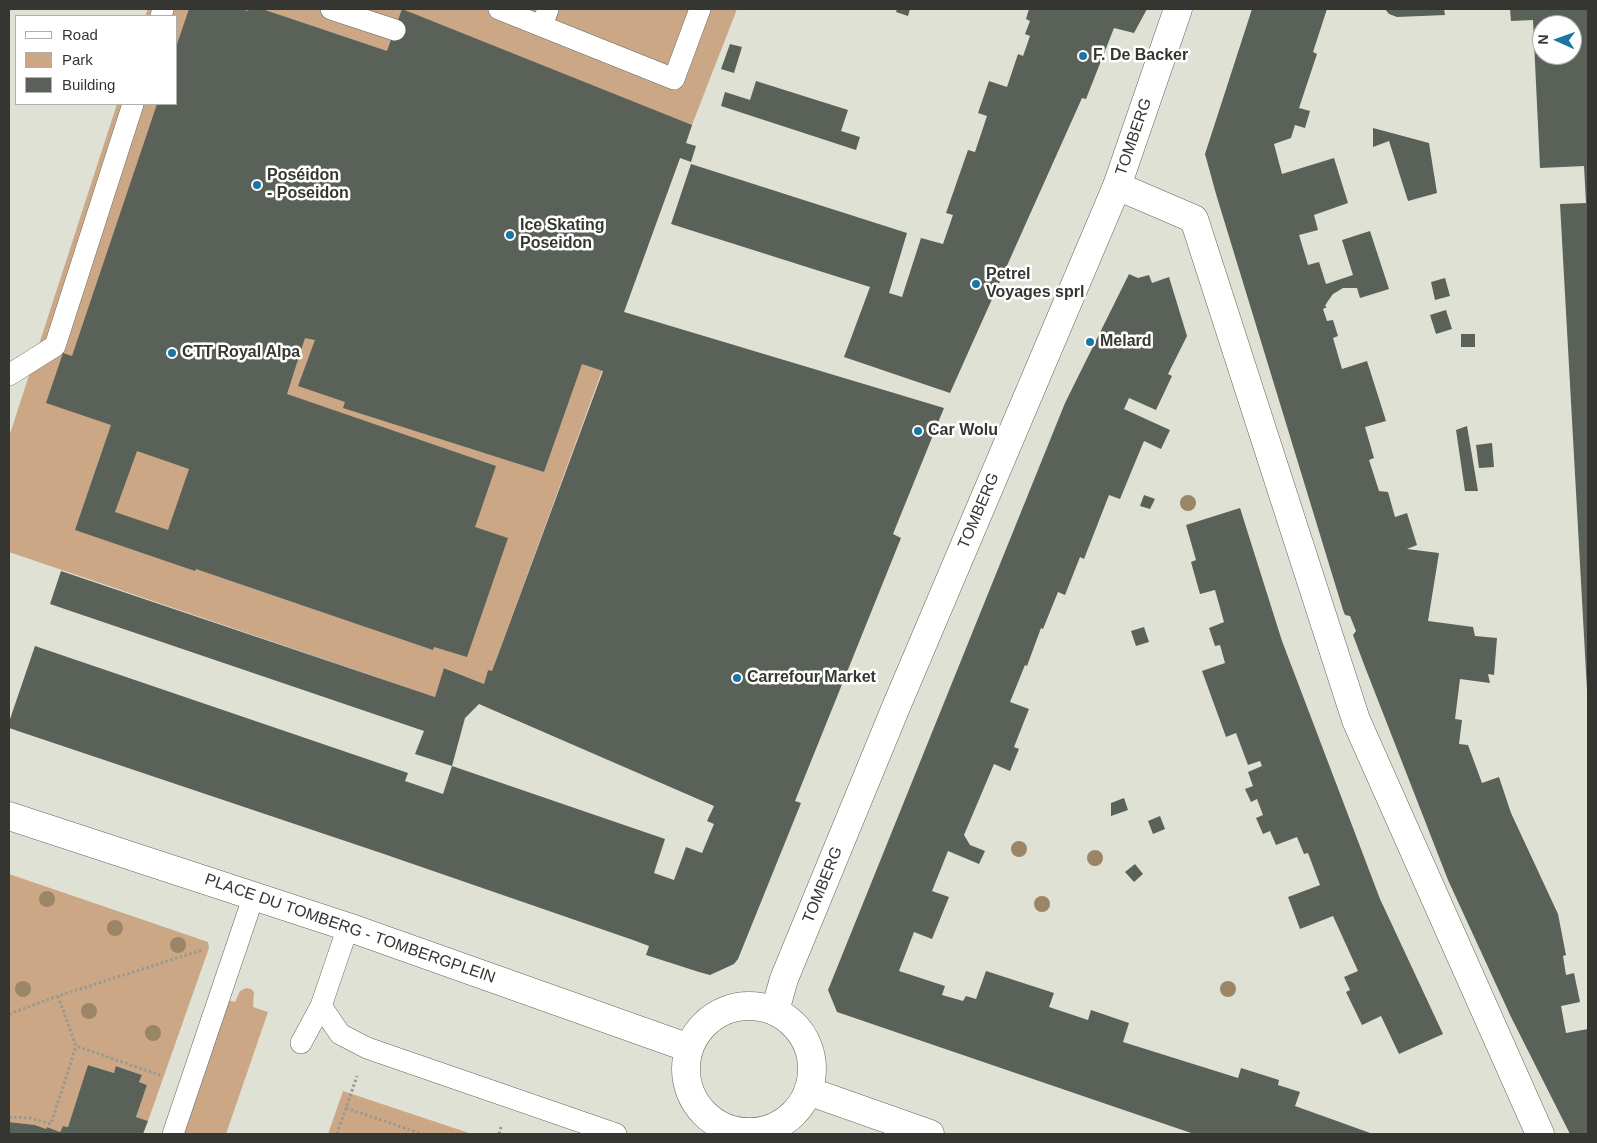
<!DOCTYPE html>
<html>
<head>
<meta charset="utf-8">
<style>
  body { margin:0 }
  #map { position:relative; width:1597px; height:1143px; overflow:hidden; background:#dfe1d4; font-family:Helvetica,sans-serif }
  canvas { display:block }
  .frame { position:absolute; inset:0; border:10px solid #353631; pointer-events:none }
  .legend { position:absolute; left:15px; top:15px; width:162px; height:90px; box-sizing:border-box; background:#fff; border:1px solid #aeafad; margin:0; padding:6px 9px; list-style:none; font-size:15px; color:#353631 }
  .legend li { display:flex; align-items:center; gap:10px; height:25px }
  .legend b { width:25px; border:1px solid #aeafad }
  .north { position:absolute; left:1532px; top:15px; width:50px; height:50px; box-sizing:border-box; background:#fff; border:1px solid #aeafad; border-radius:50%; rotate:272deg; font-size:14px; font-weight:700; line-height:20px; text-align:center; color:#353631 }
  .north::after { content:''; display:block; margin:auto; width:18px; height:22px; background:#1a75a4; clip-path:polygon(50% 0,100% 100%,50% 72%,0 100%) }
</style>
</head>
<body>
<div id="map">
<canvas width="1597" height="1143"></canvas>
<div class="frame"></div>
<ul class="legend">
<li><b style="height:6px;background:#fff"></b>Road</li>
<li><b style="height:14px;background:#cba786"></b>Park</li>
<li><b style="height:14px;background:#5a6158"></b>Building</li>
</ul>
<div class="north">N</div>
</div>
<script>
const context = document.querySelector('canvas').getContext('2d');
context.lineJoin = 'round';
function fill(path, color) {
  context.fillStyle = color;
  context.fill(path, 'evenodd');
}
function toPath(rows) {
  const path = new Path2D();
  for (const r of rows) {
    if (r.length === 3) {
      path.moveTo(r[0] + r[2], r[1]);
      path.arc(r[0], r[1], r[2], 0, 2 * Math.PI);
      continue;
    }
    path.moveTo(r[0], r[1]);
    for (let i = 2; i < r.length; i += 2) path.lineTo(r[i], r[i + 1]);
  }
  return path;
}
function strokePath(path, color, width, dash) {
  context.strokeStyle = color;
  context.lineWidth = width;
  context.lineCap = dash ? 'butt' : 'round';
  context.setLineDash(dash || []);
  context.stroke(path);
}
function write(font, color, halo, rows, align = 'center') {
  context.font = font + ' Helvetica,sans-serif';
  context.lineWidth = 5;
  context.setLineDash([]);
  context.textBaseline = 'middle';
  context.strokeStyle = halo;
  context.fillStyle = color;
  for (const [text, x, y, turn = 0] of rows) {
    context.save();
    context.translate(x, y);
    context.rotate((+turn || 0) * Math.PI / 180);
    context.textAlign = isNaN(turn) ? turn : align;
    if (halo) context.strokeText(text, 0, 0);
    context.fillText(text, 0, 0);
    context.restore();
  }
}
const green = toPath([
  [148,9,737,9,692,125,492,671,488,670,484,684,445,668,435,697,9,552,9,437,117,104,176,104,176,16,145,16],
  [9,874,208,942,209,948,148,1121,136,1117,147,1085,139,1082,142,1075,117,1066,114,1073,89,1065,68,1127,63,1126,60,1132,47,1127,46,1129,35,1125,9,1122],
  [246,988,251,989,254,992,253,1007,268,1012,226,1134,182,1134,227,1000,235,1002,240,991],
  [343,1091,472,1134,328,1134]
]);
const building = toPath([
  [189,9,241,9,248,11,249,9,262,9,387,51,402,9,692,125,686,143,696,146,691,162,680,158,624,312,944,408,893,534,901,538,795,801,801,803,738,959,734,964,710,975,699,972,646,955,649,946,633,940,381,853,9,728,9,722,35,646,408,773,405,781,443,794,452,766,665,839,654,873,674,880,686,847,702,853,714,824,707,821,714,806,479,704,465,718,452,766,415,754,424,731,50,604,61,571,435,697,444,668,484,684,488,670,492,671,603,371,582,364,544,472,343,408,345,402,298,386,315,340,305,338,287,394,496,466,475,527,508,538,467,657,434,647,433,650,196,569,195,571,75,530,111,425,46,403,63,353,72,356,157,104,176,104,176,47],
  [137,451,189,469,168,530,115,512],
  [897,9,910,9,908,16,896,12],
  [1029,9,1147,9,1134,33,1114,28,1086,99,1082,98,950,393,844,357,870,287,671,224,691,164,907,233,889,293,902,297,921,238,943,244,953,215,946,213,968,150,975,152,987,116,978,113,989,81,1007,87,1018,54,1023,56,1030,36,1025,34,1030,21,1026,19],
  [1252,9,1327,9,1313,52,1317,54,1299,108,1310,111,1305,128,1295,125,1291,138,1274,144,1282,174,1334,158,1348,203,1314,215,1318,230,1299,235,1308,265,1319,262,1326,284,1353,275,1342,240,1370,231,1389,289,1360,298,1357,288,1343,288,1333,294,1328,301,1325,306,1327,307,1323,309,1327,321,1333,320,1338,336,1333,338,1342,369,1367,361,1386,421,1365,427,1374,458,1369,460,1379,491,1388,492,1395,517,1407,513,1417,545,1407,549,1439,553,1428,621,1473,627,1475,636,1497,638,1494,675,1488,674,1490,683,1460,679,1455,719,1462,720,1459,744,1468,745,1482,783,1499,777,1511,813,1558,914,1566,955,1563,956,1566,975,1574,973,1580,1002,1561,1006,1566,1033,1588,1029,1588,1134,1570,1134,1511,1017,1448,880,1365,667,1353,635,1356,631,1350,616,1345,615,1343,610,1216,194,1205,154],
  [1385,9,1444,9,1445,15,1397,17,1389,14],
  [1510,9,1588,9,1588,690,1587,690,1560,204,1586,203,1584,166,1540,168,1533,20,1511,21],
  [1542,25,1572,25,1572,55,1542,55],
  [730,44,742,47,734,73,721,69],
  [756,81,848,110,841,131,860,137,856,150,721,106,725,92,750,100],
  [1373,128,1429,143,1437,193,1408,201,1389,141,1373,147],
  [1129,274,1138,278,1149,275,1152,283,1169,277,1187,336,1168,374,1172,376,1156,410,1129,398,1124,409,1170,430,1161,449,1144,441,1120,499,1109,495,1084,559,1080,557,1065,595,1058,592,1043,629,1041,628,1027,666,1025,665,1010,702,1029,709,1014,747,1019,749,1010,771,994,764,964,835,970,845,985,851,979,864,948,851,932,891,949,897,932,939,914,932,899,971,945,986,942,995,963,1001,966,996,976,999,986,971,1054,993,1049,1007,1088,1020,1091,1010,1129,1023,1123,1042,1238,1078,1241,1068,1279,1080,1278,1085,1300,1092,1295,1106,1373,1134,1194,1134,837,1012,828,990,1065,403],
  [1445,278,1450,296,1435,300,1431,282],
  [1446,310,1452,329,1436,334,1430,315],
  [1461,334,1475,334,1475,347,1461,347],
  [1467,426,1478,491,1465,491,1456,430],
  [1492,443,1494,467,1479,468,1476,445],
  [1144,495,1155,499,1150,509,1140,506],
  [1240,508,1282,641,1380,899,1443,1034,1399,1054,1381,1016,1362,1025,1346,992,1350,990,1344,977,1358,971,1333,916,1300,929,1288,897,1320,885,1308,853,1304,854,1297,837,1276,845,1270,831,1263,834,1256,818,1263,815,1257,799,1251,802,1245,789,1253,786,1248,772,1262,766,1260,761,1248,765,1236,733,1226,737,1202,671,1225,663,1220,645,1215,646,1209,628,1224,622,1215,590,1200,594,1191,562,1196,560,1186,525],
  [1144,627,1149,642,1136,646,1131,631],
  [1124,798,1128,810,1111,816,1111,803],
  [1160,816,1165,829,1153,834,1148,821],
  [1135,864,1143,874,1134,882,1125,872],
  [88,1065,114,1073,116,1066,142,1075,139,1082,147,1085,136,1117,148,1121,143,1134,9,1134,9,1122,35,1125,46,1129,47,1127,60,1132,63,1126,68,1127]
]);
const path = toPath([
  [58,996,76,1046,160,1075],
  [9,1014,58,996,202,950],
  [346,1108,422,1134],
  [9,1117,30,1118,51,1124,76,1046],
  [337,1134,357,1076],
  [499,1134,501,1127]
]);
const service = toPath([
  [331,9,395,30],
  [499,9,674,79,700,9],
  [161,16,163,9],
  [542,26,548,9],
  [9,375,55,346,133,104],
  [321,1006,340,1034,367,1048,616,1134],
  [301,1043,321,1006,348,927],
  [173,1134,254,895]
]);
const minor = toPath([
  [1117,186,1194,219,1356,720,1540,1134],
  [9,816,348,927,689,1048],
  [808,1091,930,1134]
]);
const tertiary = toPath([
  [749,1069,63],
  [775,1011,784,979,896,707,1117,186,1178,9]
]);
const trees = [
  [1188,503],
  [1019,849],
  [1095,858],
  [47,899],
  [1042,904],
  [115,928],
  [178,945],
  [23,989],
  [1228,989],
  [89,1011],
  [153,1033]
];
const markers = [
  [1083,56,5,"#1a75a4"],
  [257,185,5,"#1a75a4"],
  [510,235,5,"#1a75a4"],
  [976,284,5,"#1a75a4"],
  [1090,342,5,"#1a75a4"],
  [172,353,5,"#1a75a4"],
  [918,431,5,"#1a75a4"],
  [737,678,5,"#1a75a4"]
];
const poiNames = [
  ["F. De Backer",1093,56],
  ["Poséidon",267,176],
  ["- Poseidon",267,194],
  ["Ice Skating",520,226],
  ["Poseidon",520,244],
  ["Petrel",986,275],
  ["Voyages sprl",986,293],
  ["Melard",1100,342],
  ["CTT Royal Alpa",182,353],
  ["Car Wolu",928,431],
  ["Carrefour Market",747,678]
];
const streetNames = [
  ["TOMBERG",1134,137,-71],
  ["TOMBERG",979,511,-67],
  ["TOMBERG",823,885,-68],
  ["PLACE DU TOMBERG - TOMBERGPLEIN",350,929,19]
];
fill(green, '#cba786');
fill(building, '#5a6158');
strokePath(service, '#65665b', 22);
strokePath(minor, '#65665b', 29);
strokePath(tertiary, '#65665b', 29);
strokePath(path, '#989a90', 3, [2.5, 2.5]);
strokePath(service, '#fff', 21);
strokePath(minor, '#fff', 28);
strokePath(tertiary, '#fff', 28);
context.fillStyle = '#9a8566';
for (const [x, y] of trees) {
  context.beginPath();
  context.arc(x, y, 8, 0, 2 * Math.PI);
  context.fill();
}
for (const [x, y, r, color] of markers) {
  const dot = new Path2D();
  dot.arc(x, y, r, 0, 2 * Math.PI);
  context.fillStyle = color;
  context.fill(dot);
  strokePath(dot, '#fff', 2);
}
write('bold 16px', '#353631', '#fff', poiNames, 'left');
write('16px', '#353631', '#fff', streetNames);
</script>
</body>
</html>
